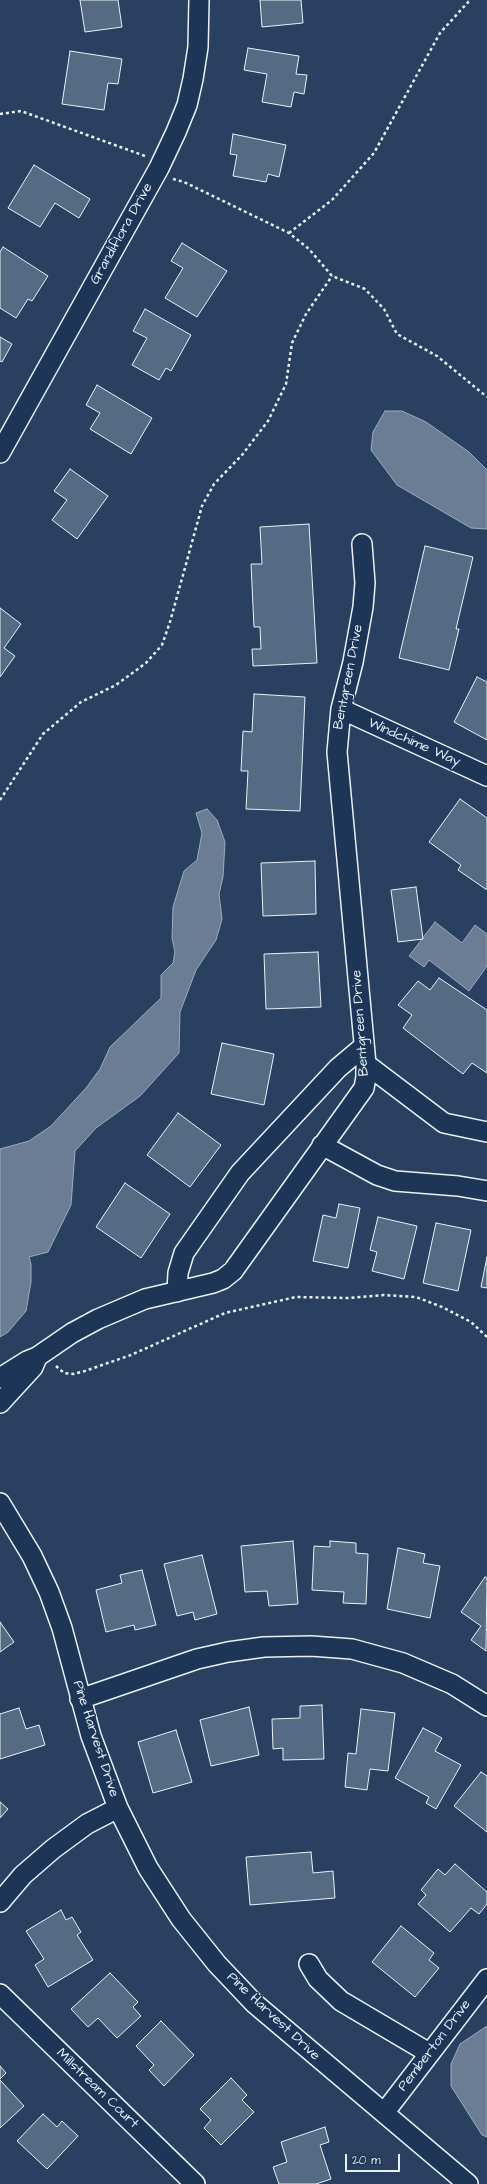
<!DOCTYPE html>
<html>
<head>
<meta charset="utf-8">
<style>
  body { margin:0 }
  #map { position:relative; width:487px; height:2184px; overflow:hidden; background:#294061; font-family:"Architects Daughter",sans-serif }
  canvas { display:block }
  .scale { position:absolute; left:345px; top:2154px; width:55px; height:18px; box-sizing:border-box; border:2px solid #e8f1f8; border-top:0; padding-left:5px; font-size:12px; line-height:14px; white-space:nowrap; color:#e8f1f8; -webkit-text-stroke:3px #1d3557; paint-order:stroke }
</style>
</head>
<body>
<div id="map">
<canvas width="487" height="2184"></canvas>
<div class="scale">20 m</div>
</div>
<script>
const context = document.querySelector('canvas').getContext('2d');
context.lineJoin = 'round';
function fill(path, color) {
  context.fillStyle = color;
  context.fill(path, 'evenodd');
}
function toPath(rows) {
  const path = new Path2D();
  for (const r of rows) {
    path.moveTo(r[0], r[1]);
    for (let i = 2; i < r.length; i += 2) path.lineTo(r[i], r[i + 1]);
  }
  return path;
}
function strokePath(path, color, width, dash) {
  context.strokeStyle = color;
  context.lineWidth = width;
  context.lineCap = dash ? 'butt' : 'round';
  context.setLineDash(dash || []);
  context.stroke(path);
}
function write(font, color, halo, rows, align = 'center') {
  context.font = font + ' "Architects Daughter",sans-serif';
  context.lineWidth = 3;
  context.setLineDash([]);
  context.textBaseline = 'middle';
  context.strokeStyle = halo;
  context.fillStyle = color;
  for (const [text, x, y, turn = 0] of rows) {
    context.save();
    context.translate(x, y);
    context.rotate((+turn || 0) * Math.PI / 180);
    context.textAlign = isNaN(turn) ? turn : align;
    if (halo) context.strokeText(text, 0, 0);
    context.fillText(text, 0, 0);
    context.restore();
  }
}
const water = toPath([
  [385,411,402,411,426,422,469,452,487,470,487,529,471,528,397,485,371,450,373,432,385,411],
  [207,809,217,820,225,842,223,877,219,894,222,919,216,940,196,970,180,1012,179,1053,140,1096,96,1128,75,1151,71,1205,48,1252,29,1257,31,1264,31,1282,26,1311,8,1332,0,1337,0,1149,29,1141,51,1126,86,1088,100,1069,110,1047,161,998,161,975,173,963,175,952,172,938,173,907,184,871,197,860,202,833,196,813,207,809],
  [435,922,462,943,475,925,487,934,487,966,469,991,429,960,424,967,409,956,435,922],
  [487,2026,487,2137,482,2135,451,2086,451,2064,460,2044,487,2026]
]);
const building = toPath([
  [80,0,118,0,122,27,85,32,80,0],
  [260,0,301,0,303,23,262,27,260,0],
  [248,48,299,56,296,74,307,75,304,94,294,92,291,107,262,102,267,74,244,70,248,48],
  [70,51,122,59,118,84,108,83,104,110,62,104,70,51],
  [233,134,286,145,279,177,268,174,266,182,233,176,237,155,230,154,233,134],
  [34,165,90,199,79,218,55,203,40,227,8,208,34,165],
  [182,243,227,271,197,317,165,298,183,268,171,261,182,243],
  [3,247,48,276,32,301,28,299,16,318,0,308,0,252,3,247],
  [145,309,191,335,171,371,166,368,159,380,132,365,147,338,133,331,145,309],
  [0,337,12,344,2,362,0,361,0,337],
  [97,385,152,418,131,454,90,429,100,413,86,405,97,385],
  [70,469,108,496,77,539,52,520,67,500,54,491,70,469],
  [309,524,317,663,253,666,252,649,261,649,260,627,254,627,251,564,262,564,260,527,309,524],
  [425,546,473,557,456,629,459,629,449,670,399,658,425,546],
  [0,608,21,624,4,648,15,656,0,677,0,608],
  [477,677,487,682,487,740,454,722,477,677],
  [254,694,305,697,300,811,246,809,248,771,241,771,243,731,252,732,254,694],
  [460,799,487,818,487,890,458,870,461,865,429,842,460,799],
  [315,861,316,914,263,916,261,863,315,861],
  [416,887,423,939,398,942,391,890,416,887],
  [318,952,321,1007,266,1009,264,954,318,952],
  [439,978,487,1010,487,1073,472,1063,463,1074,403,1028,412,1015,398,1005,418,981,430,990,439,978],
  [222,1043,274,1054,264,1105,211,1094,222,1043],
  [178,1113,221,1145,190,1187,147,1155,178,1113],
  [125,1183,170,1214,141,1258,96,1227,125,1183],
  [339,1204,360,1208,348,1268,313,1261,323,1215,336,1218,339,1204],
  [378,1217,417,1226,404,1279,372,1271,377,1252,370,1250,378,1217],
  [436,1223,471,1230,458,1291,423,1283,436,1223],
  [487,1257,487,1288,481,1287,487,1257],
  [293,1541,298,1604,269,1606,267,1591,245,1592,241,1546,293,1541],
  [330,1541,356,1543,356,1553,368,1554,366,1604,343,1603,344,1592,312,1590,314,1546,330,1547,330,1541],
  [398,1548,425,1554,423,1563,440,1566,430,1618,387,1609,398,1548],
  [202,1555,217,1614,195,1620,193,1612,177,1616,164,1564,202,1555],
  [142,1570,156,1625,135,1630,134,1625,106,1632,96,1590,122,1583,120,1575,142,1570],
  [485,1577,487,1578,486,1651,471,1640,481,1626,461,1612,485,1577],
  [0,1622,14,1642,0,1652,0,1622],
  [322,1705,324,1759,283,1760,283,1748,273,1749,272,1719,300,1718,300,1706,322,1705],
  [249,1707,259,1755,211,1766,200,1720,249,1707],
  [19,1708,26,1729,39,1725,45,1745,0,1759,0,1714,19,1708],
  [361,1709,395,1713,388,1771,370,1769,367,1790,345,1787,348,1753,356,1754,361,1709],
  [423,1728,442,1738,435,1751,461,1765,436,1809,426,1803,429,1797,395,1778,423,1728],
  [176,1730,192,1782,153,1793,138,1742,176,1730],
  [481,1772,487,1776,487,1832,454,1806,481,1772],
  [0,1802,8,1809,0,1818,0,1802],
  [311,1852,313,1873,333,1871,335,1898,250,1905,246,1857,311,1852],
  [455,1864,487,1892,487,1904,479,1914,471,1908,450,1932,418,1904,426,1895,421,1890,438,1869,445,1875,455,1864],
  [61,1910,66,1920,72,1917,81,1932,77,1935,93,1960,48,1987,35,1965,44,1959,26,1931,61,1910],
  [401,1926,434,1953,429,1960,439,1968,415,1997,372,1962,401,1926],
  [110,1973,138,2002,133,2007,141,2016,117,2038,98,2018,88,2027,71,2009,110,1973],
  [161,2021,194,2055,164,2086,149,2070,154,2065,136,2046,161,2021],
  [0,2066,6,2073,0,2079,0,2066],
  [231,2078,247,2095,242,2100,254,2112,221,2145,204,2128,211,2120,200,2109,231,2078],
  [0,2080,24,2106,0,2128,0,2080],
  [43,2114,57,2127,62,2121,78,2136,47,2169,17,2141,43,2114],
  [325,2127,329,2142,320,2145,331,2179,316,2184,279,2184,273,2167,287,2162,281,2142,325,2127]
]);
const path = toPath([
  [0,114,21,111,145,156],
  [173,179,184,182,289,233,309,249,332,276,365,289,384,309,397,334,437,356,487,397],
  [289,233,332,200,374,153,440,33,470,0],
  [0,800,43,734,81,702,116,685,146,663,162,645,170,622,202,506,214,484,242,455,268,421,286,384,292,343,306,314,332,276],
  [56,1366,64,1373,73,1374,85,1371,131,1355,225,1313,296,1297,348,1298,384,1295,416,1297,442,1307,471,1322,487,1337]
]);
const minor = toPath([
  [0,453,159,168,176,132,187,105,193,79,198,47,199,0],
  [341,709,487,776],
  [366,1064,444,1123,487,1132],
  [322,1145,377,1175,395,1181,458,1186,487,1191],
  [177,1292,178,1273,184,1253,240,1173,338,1068,363,1047],
  [0,1378,27,1361,37,1357,72,1333,98,1319,145,1299,213,1283,223,1279,233,1271,364,1088,366,1077,366,1064,337,752,341,709,353,662,363,607,365,583,362,544],
  [0,1403,33,1367,36,1360],
  [0,1503,32,1556,49,1592,62,1628,91,1736,118,1808,148,1868,181,1919,217,1964,254,2003,468,2184],
  [80,1699,197,1659,228,1652,264,1647,311,1646,352,1649,403,1663,452,1684,487,1706],
  [0,1902,23,1875,53,1849,87,1824,118,1808],
  [309,1964,318,1979,341,2001,429,2053],
  [0,1994,195,2184],
  [384,2113,487,1979]
]);
const streetNames = [
  ["Grandiflora Drive",122,234,-61],
  ["Bentgreen Drive",349,677,-79],
  ["Windchime Way",414,743,24],
  ["Bentgreen Drive",361,1023,-94],
  ["Pine Harvest Drive",95,1739,72],
  ["Pine Harvest Drive",273,2017,43],
  ["Pemberton Drive",435,2046,-53],
  ["Millstream Court",97,2089,44]
];
fill(water, '#6b7c95');
strokePath(water, '#9dabbd', 1);
fill(building, '#556a83');
strokePath(building, '#e8f1f8', 1);
strokePath(minor, '#e8f1f8', 22);
strokePath(path, '#e8f1f8', 2.5, [3, 3]);
strokePath(minor, '#1d3557', 19);
write('14px', '#e8f1f8', '#1d3557', streetNames);
</script>
</body>
</html>
